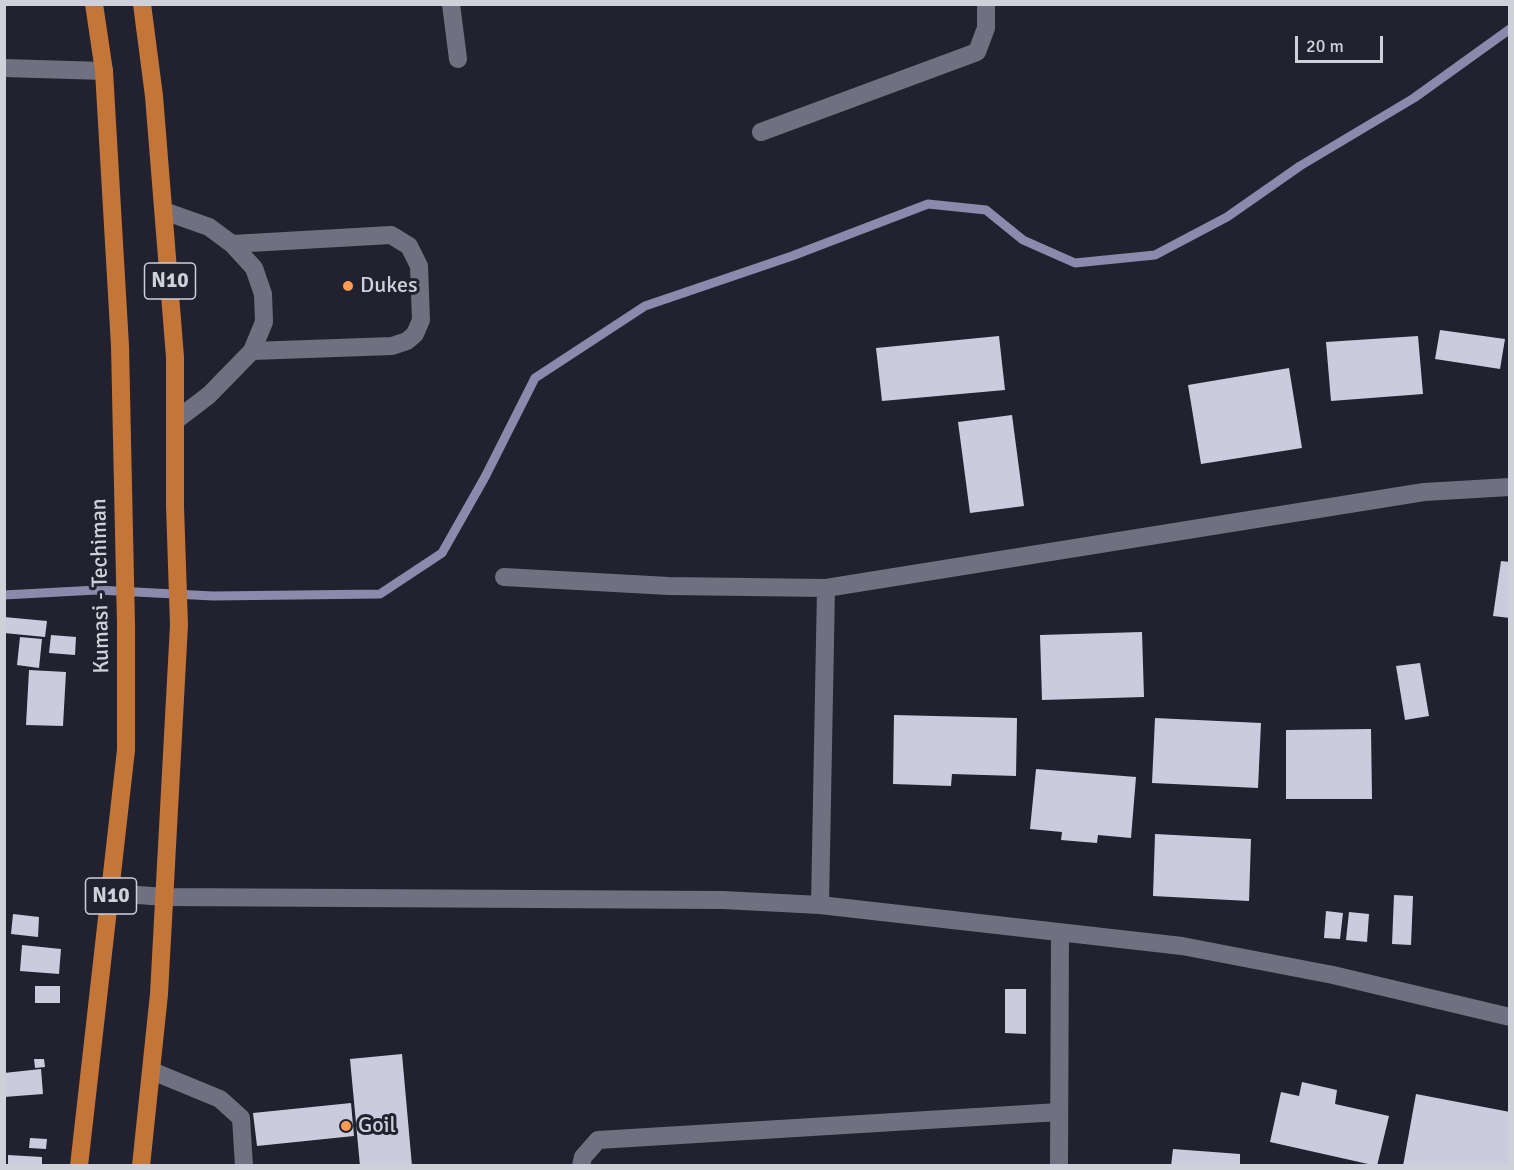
<!DOCTYPE html>
<html>
<head>
<meta charset="utf-8">
<style>
  body { margin:0 }
  #map { position:relative; width:1514px; height:1170px; overflow:hidden; background:#21212f; font-family:Signika,sans-serif }
  canvas { display:block }
  .frame { position:absolute; inset:0; border:6px solid #d0d0da; pointer-events:none }
  .scale { position:absolute; left:1295px; top:36px; width:88px; height:27px; box-sizing:border-box; border:3px solid #d0d0da; border-top:0; padding-left:8px; font-size:18px; line-height:21px; white-space:nowrap; color:#d0d0da; -webkit-text-stroke:4px #21212f; paint-order:stroke }
</style>
</head>
<body>
<div id="map">
<canvas width="1514" height="1170"></canvas>
<div class="frame"></div>
<div class="scale">20 m</div>
</div>
<script>
const context = document.querySelector('canvas').getContext('2d');
context.lineJoin = 'round';
function toPath(rows) {
  const path = new Path2D();
  for (const r of rows) {
    path.moveTo(r[0], r[1]);
    for (let i = 2; i < r.length; i += 2) path.lineTo(r[i], r[i + 1]);
  }
  return path;
}
function strokePath(path, color, width, dash) {
  context.strokeStyle = color;
  context.lineWidth = width;
  context.lineCap = dash ? 'butt' : 'round';
  context.setLineDash(dash || []);
  context.stroke(path);
}
function fill(path, color) {
  context.fillStyle = color;
  context.fill(path, 'evenodd');
}
function write(font, color, halo, rows, align = 'center') {
  context.font = font + ' Signika,sans-serif';
  context.lineWidth = 6;
  context.setLineDash([]);
  context.textBaseline = 'middle';
  context.strokeStyle = halo;
  context.fillStyle = color;
  for (const [text, x, y, turn = 0] of rows) {
    context.save();
    context.translate(x, y);
    context.rotate((+turn || 0) * Math.PI / 180);
    context.textAlign = isNaN(turn) ? turn : align;
    if (halo) context.strokeText(text, 0, 0);
    context.fillText(text, 0, 0);
    context.restore();
  }
}
const stream = toPath([
  [4,595,97,590,213,596,380,594,442,553,485,477,535,378,645,306,792,256,928,204,986,210,1023,240,1075,263,1155,255,1227,217,1300,166,1414,98,1510,29]
]);
const building = toPath([
  [1440,330,1505,339,1500,369,1435,359],
  [999,336,1005,390,882,401,876,348],
  [1418,336,1423,394,1331,401,1326,342],
  [1289,368,1302,448,1201,464,1188,385],
  [1012,415,1024,506,970,513,958,422],
  [1501,561,1510,562,1510,618,1493,616],
  [4,617,47,621,45,637,4,633],
  [1142,632,1144,697,1042,700,1040,635],
  [51,635,76,637,75,655,49,653],
  [20,637,42,639,39,668,17,665],
  [1420,663,1429,716,1405,720,1396,666],
  [29,670,66,672,63,726,26,725],
  [894,715,1017,718,1016,776,952,774,951,786,893,784],
  [1155,718,1261,723,1258,788,1152,783],
  [1371,729,1372,799,1286,799,1286,730],
  [1036,769,1136,777,1131,838,1098,835,1097,843,1061,840,1062,832,1030,829],
  [1155,834,1251,839,1249,901,1153,896],
  [1394,895,1413,896,1411,945,1392,944],
  [1326,911,1343,913,1340,939,1324,938],
  [1349,912,1369,914,1367,942,1346,940],
  [13,914,39,917,38,937,11,934],
  [22,945,61,949,59,974,20,971],
  [35,986,60,986,60,1003,35,1003],
  [1005,989,1026,989,1026,1034,1005,1033],
  [402,1054,412,1166,360,1166,350,1059],
  [34,1059,44,1059,45,1067,35,1068],
  [41,1069,43,1094,4,1097,4,1073],
  [1302,1082,1337,1090,1335,1104,1389,1116,1377,1166,1270,1142,1281,1092,1299,1096],
  [1416,1094,1510,1112,1510,1166,1403,1166],
  [351,1103,354,1136,257,1146,253,1113],
  [30,1138,47,1139,46,1149,29,1148],
  [1173,1149,1240,1154,1240,1166,1171,1166],
  [8,1155,42,1157,42,1166,8,1166]
]);
const minor = toPath([
  [451,4,458,59],
  [4,68,104,71],
  [761,132,977,52,986,28,986,4],
  [164,211,209,227,232,244,254,268,263,294,264,322,252,351,209,395,175,421],
  [232,244,391,235,409,246,419,266,421,320,415,334,407,341,392,346,252,351],
  [504,577,669,586,826,588],
  [111,893,165,897,723,900,820,905,1182,946,1333,975,1510,1017],
  [820,905,826,588,1424,492,1510,487],
  [152,1071,220,1099,241,1118,244,1166],
  [581,1166,583,1157,598,1140,1059,1112],
  [1059,1166,1060,932]
]);
const highway = toPath([
  [79,1166,126,750,126,625,120,346,104,71,94,4],
  [141,1166,159,994,179,625,175,506,175,357,154,96,142,4]
]);
const markers = [
  [348,286,6,"#fd9d54"],
  [346,1126,6,"#fd9d54"]
];
const shields = [
  [170,281,51],
  [111,896,51]
];
const shieldNames = [
  ["N10",170,281],
  ["N10",111,896]
];
const poiNames = [
  ["Dukes",360,286],
  ["Goil",358,1126]
];
const streetNames = [
  ["Kumasi - Techiman",101,586,-91]
];
strokePath(stream, '#8b89ac', 9);
fill(building, '#cccbde');
strokePath(minor, '#717081', 18);
strokePath(highway, '#c47639', 18);
for (const [x, y, r, color] of markers) {
  const dot = new Path2D();
  dot.arc(x, y, r, 0, 2 * Math.PI);
  context.fillStyle = color;
  context.fill(dot);
  strokePath(dot, '#21212f', 2);
}
for (const [x, y, w] of shields) {
  const box = new Path2D();
  box.roundRect(x - w / 2, y - 18, w, 36, 4.5);
  context.fillStyle = '#21212f';
  context.fill(box);
  strokePath(box, '#d0d0da', 1.5);
}
write('bold 21px', '#d0d0da', null, shieldNames);
write('22px', '#d0d0da', '#21212f', poiNames, 'left');
write('22px', '#d0d0da', '#21212f', streetNames);
</script>
</body>
</html>
